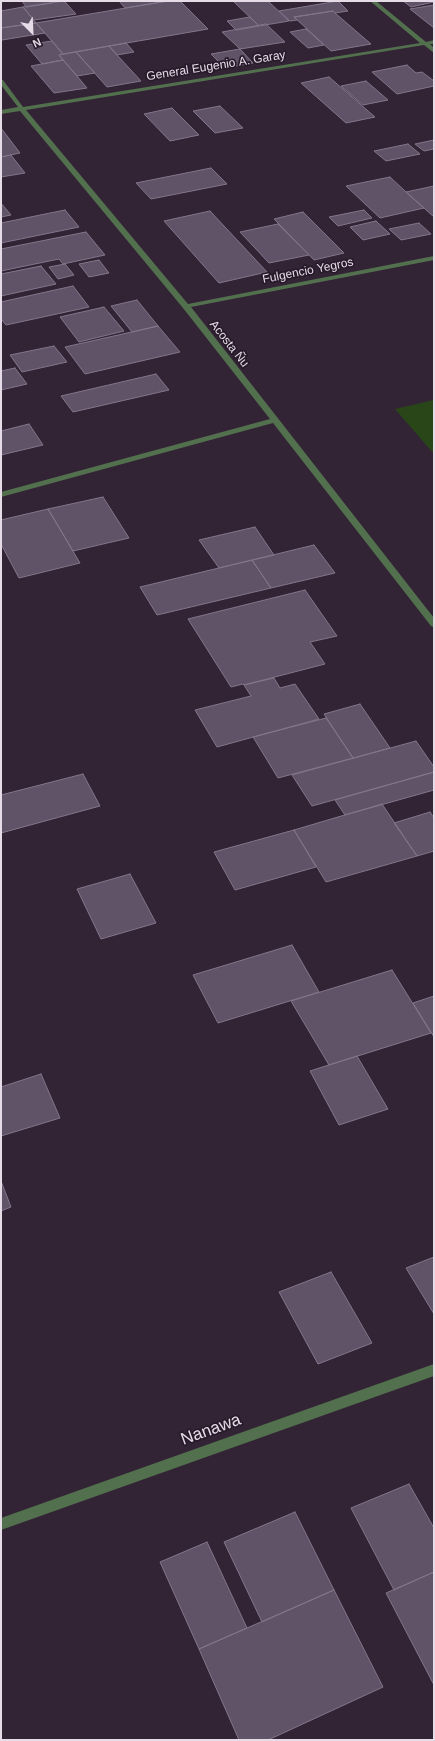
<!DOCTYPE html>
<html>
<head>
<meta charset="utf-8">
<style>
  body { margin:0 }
  #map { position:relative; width:435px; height:1741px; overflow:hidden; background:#322435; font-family:Helvetica,sans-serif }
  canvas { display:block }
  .frame { position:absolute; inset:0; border:2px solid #e5dce7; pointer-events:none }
  .north { position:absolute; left:12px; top:12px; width:40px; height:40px; -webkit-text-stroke:3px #281a2b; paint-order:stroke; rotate:156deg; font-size:11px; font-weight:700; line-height:16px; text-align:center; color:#e5dce7 }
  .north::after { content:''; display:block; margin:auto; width:14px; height:18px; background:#e5dce7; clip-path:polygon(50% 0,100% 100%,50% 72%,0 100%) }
</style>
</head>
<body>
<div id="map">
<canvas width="435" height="1741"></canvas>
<div class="frame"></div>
<div class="north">N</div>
</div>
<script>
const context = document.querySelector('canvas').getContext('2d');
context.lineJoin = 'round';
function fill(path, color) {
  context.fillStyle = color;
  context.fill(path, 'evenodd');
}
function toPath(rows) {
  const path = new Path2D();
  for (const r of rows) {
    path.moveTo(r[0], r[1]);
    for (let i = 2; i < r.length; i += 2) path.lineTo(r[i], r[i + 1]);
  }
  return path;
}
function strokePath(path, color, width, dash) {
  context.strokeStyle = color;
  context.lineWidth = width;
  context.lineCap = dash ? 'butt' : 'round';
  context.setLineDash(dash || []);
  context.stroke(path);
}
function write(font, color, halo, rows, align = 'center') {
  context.font = font + ' Helvetica,sans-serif';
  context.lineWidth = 3.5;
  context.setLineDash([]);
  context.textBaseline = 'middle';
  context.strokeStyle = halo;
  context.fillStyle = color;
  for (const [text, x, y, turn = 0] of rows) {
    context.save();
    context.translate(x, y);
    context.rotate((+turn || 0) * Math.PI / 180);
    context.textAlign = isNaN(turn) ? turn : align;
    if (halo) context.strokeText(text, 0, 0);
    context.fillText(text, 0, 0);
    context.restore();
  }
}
const green = toPath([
  [434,400,434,454,395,409]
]);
const building = toPath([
  [22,1,50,1,52,3,26,7,22,1],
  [64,1,76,14,34,20,23,7,64,1],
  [119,1,168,1,125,8,119,1],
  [168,1,180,1,208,29,63,54,36,23,168,1],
  [233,1,268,1,289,21,259,26,233,1],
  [338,1,348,11,335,13,333,11,294,17,297,20,290,21,279,11,338,1],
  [403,1,434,1,434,2,411,7,403,1],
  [434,5,434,28,410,9,434,5],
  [23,7,36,23,1,28,1,11,23,7],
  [333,11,335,13,371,44,331,51,294,17,333,11],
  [250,17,259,26,236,30,227,21,250,17],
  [36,23,45,33,2,40,1,39,1,28,36,23],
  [266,24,285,42,240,49,222,32,266,24],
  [306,29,324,45,308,48,290,32,306,29],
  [52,41,63,54,59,55,63,60,42,64,26,45,52,41],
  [126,43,134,52,117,55,109,46,126,43],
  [109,46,117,55,141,81,107,87,76,52,109,46],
  [240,49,253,63,225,68,211,54,240,49],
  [76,52,95,73,77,76,59,55,76,52],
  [63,60,77,76,87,88,54,93,31,66,63,60],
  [407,65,416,73,422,72,434,81,434,86,397,94,372,72,407,65],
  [329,77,375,117,346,123,301,83,329,77],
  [366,81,388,100,363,105,341,86,366,81],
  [220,106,243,128,215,133,193,111,220,106],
  [172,108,199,135,170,141,144,114,172,108],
  [1,128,20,153,1,157,1,128],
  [434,140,434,149,424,151,415,144,434,140],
  [408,144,420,154,386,161,374,151,408,144],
  [11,155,25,173,1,177,1,157,11,155],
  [211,168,227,184,151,199,136,183,211,168],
  [390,177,406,192,424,208,380,218,346,186,390,177],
  [434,186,434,217,406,192,434,186],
  [1,203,11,215,1,217,1,203],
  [65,210,79,227,1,243,1,223,65,210],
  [364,210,372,218,338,226,329,217,364,210],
  [210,211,267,272,219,283,164,221,210,211],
  [303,212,344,253,314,260,274,219,303,212],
  [376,221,390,234,363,240,350,227,376,221],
  [419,223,431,234,401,240,389,229,419,223],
  [278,224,309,255,269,263,240,232,278,224],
  [86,232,105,255,63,264,59,259,1,271,1,249,86,232],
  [99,260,109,273,89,277,79,264,99,260],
  [65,264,74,275,58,279,49,267,65,264],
  [41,266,56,284,1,296,1,274,41,266],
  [73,286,89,307,6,325,1,319,1,302,73,286],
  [137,300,158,326,132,332,111,306,137,300],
  [104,307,124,331,79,342,60,317,104,307],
  [158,326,180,352,85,374,65,347,158,326],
  [54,346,67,362,22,372,10,355,54,346],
  [15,368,27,384,1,390,1,371,15,368],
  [156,374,169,390,73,412,61,396,156,374],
  [29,424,43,445,1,455,1,431,29,424],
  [103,497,129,538,73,551,48,509,103,497],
  [48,509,80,563,19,578,1,544,1,520,48,509],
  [255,527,274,555,219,568,199,540,255,527],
  [314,545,335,573,271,588,252,560,314,545],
  [252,560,271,588,157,615,140,587,252,560],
  [305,590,337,636,310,642,325,664,244,685,243,684,231,687,188,619,305,590],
  [274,678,280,688,295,684,319,719,217,747,195,710,251,696,244,685,274,678],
  [360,704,390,748,353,758,324,714,360,704],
  [326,718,353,758,278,778,253,737,326,718],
  [416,741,434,767,434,772,312,806,292,775,416,741],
  [434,772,434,790,345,815,335,800,434,772],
  [83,774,100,806,1,833,1,795,83,774],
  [382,804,417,856,326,882,294,830,382,804],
  [430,812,434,818,434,851,417,856,394,823,430,812],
  [294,830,316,867,235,890,214,852,294,830],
  [130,874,156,923,101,939,77,889,130,874],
  [292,945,319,992,218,1023,193,975,292,945],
  [392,970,431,1033,329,1065,291,1001,392,970],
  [434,996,434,1037,413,1003,434,996],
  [357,1056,388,1109,339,1125,310,1071,357,1056],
  [41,1074,60,1118,1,1136,1,1087,41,1074],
  [1,1181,11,1207,1,1211,1,1181],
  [434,1257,434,1314,406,1268,434,1257],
  [331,1272,372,1343,318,1364,279,1292,331,1272],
  [409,1484,434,1528,434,1572,394,1590,351,1508,409,1484],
  [295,1512,334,1590,262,1622,224,1542,295,1512],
  [207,1542,247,1628,199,1649,160,1562,207,1542],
  [434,1572,434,1685,386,1593,434,1572],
  [334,1590,383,1687,268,1740,239,1740,199,1649,334,1590]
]);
const minor = toPath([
  [370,1,376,1,426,42,434,40,434,44,430,44,434,48,434,53,424,45,26,110,188,304,434,256,434,260,191,307,434,618,434,627,431,626,273,423,1,497,1,492,270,419,183,308,20,111,1,114,1,110,18,107,1,85,1,79,3,80,23,107,420,43,370,1],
  [434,1364,434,1376,1,1530,1,1518,434,1364]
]);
const farStreetnames = [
  ["General Eugenio A. Garay",216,66,-9],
  ["Fulgencio Yegros",308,271,-11],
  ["Acosta Ñu",229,344,52]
];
const nearStreetnames = [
  ["Nanawa",211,1430,-20]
];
fill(green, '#294619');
fill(building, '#605367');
strokePath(building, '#83768b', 1);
fill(minor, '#53704e');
write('12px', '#e5dce7', '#281a2b', farStreetnames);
write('17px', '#e5dce7', '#281a2b', nearStreetnames);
</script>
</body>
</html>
